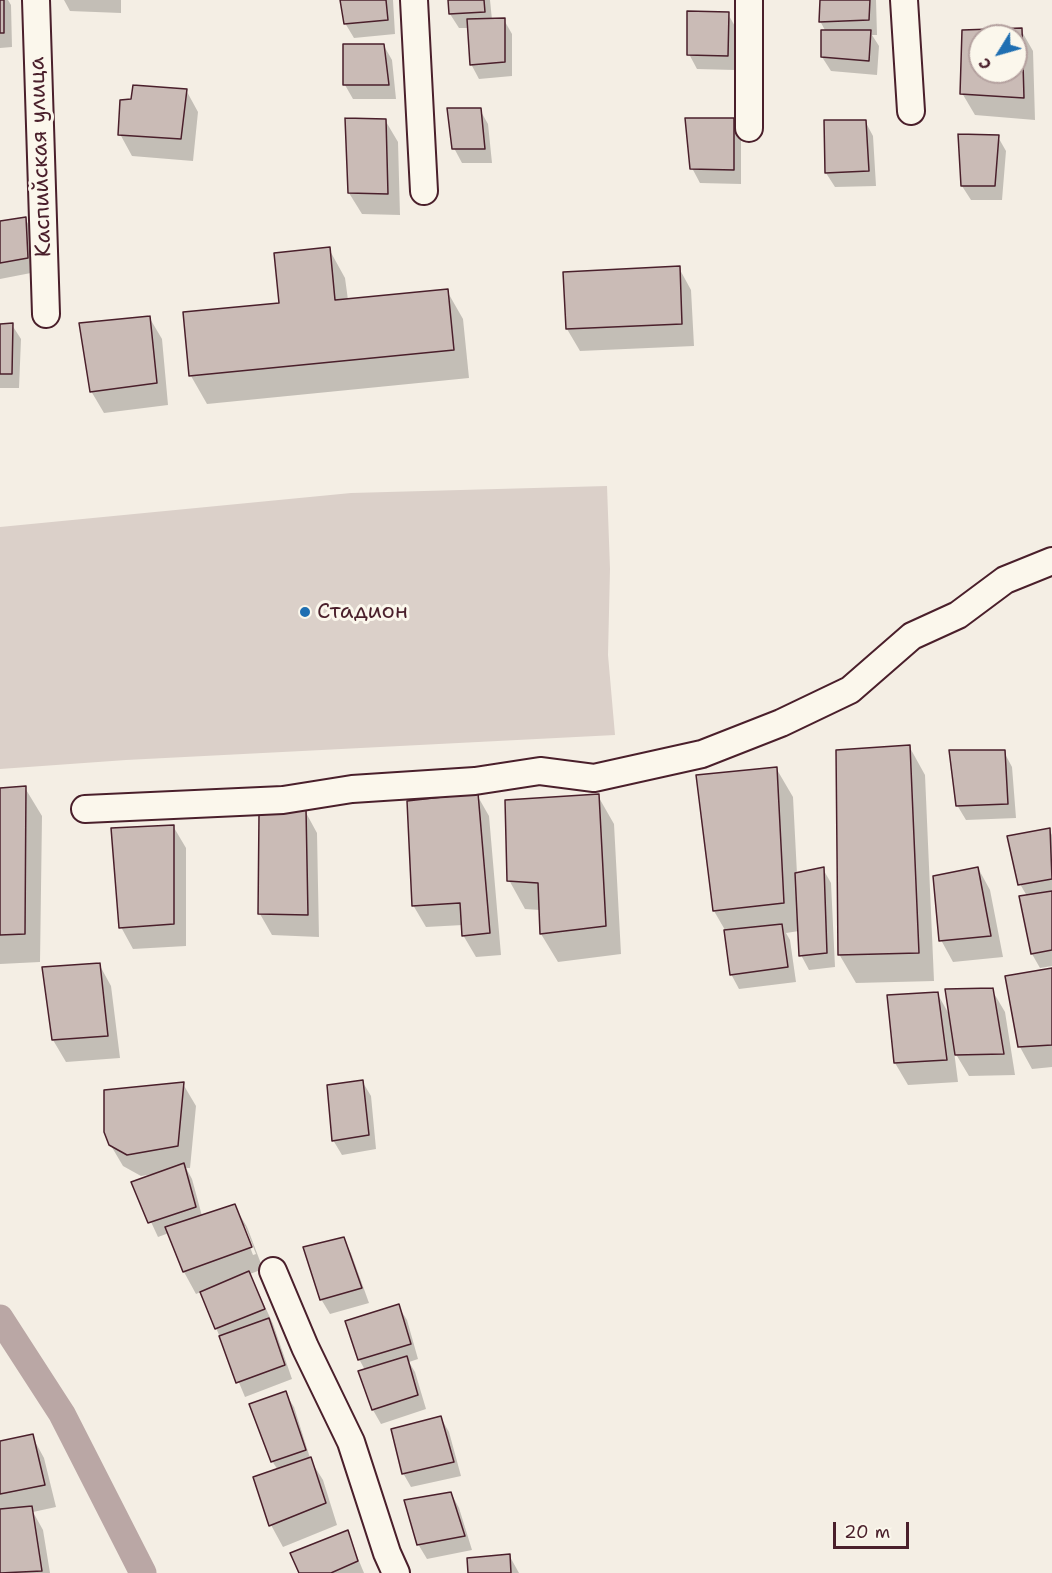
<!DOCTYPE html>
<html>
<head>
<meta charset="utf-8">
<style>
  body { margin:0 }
  #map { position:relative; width:1052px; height:1573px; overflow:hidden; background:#f4eee4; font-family:"Shantell Sans",sans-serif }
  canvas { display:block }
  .north { position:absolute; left:968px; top:24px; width:60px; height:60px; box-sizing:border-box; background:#fbf7ec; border:2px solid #b4a19f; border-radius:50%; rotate:233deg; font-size:16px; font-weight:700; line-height:24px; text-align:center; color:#4a1f2b }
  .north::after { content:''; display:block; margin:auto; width:21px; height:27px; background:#1f6fb2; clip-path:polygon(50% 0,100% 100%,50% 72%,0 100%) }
  .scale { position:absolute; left:833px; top:1522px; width:76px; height:27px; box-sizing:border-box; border:3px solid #4a1f2b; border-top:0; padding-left:8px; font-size:18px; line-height:21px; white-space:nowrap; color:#4a1f2b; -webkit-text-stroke:4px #fbf7ec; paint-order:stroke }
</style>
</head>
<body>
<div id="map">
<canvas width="1052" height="1573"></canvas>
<div class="north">С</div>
<div class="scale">20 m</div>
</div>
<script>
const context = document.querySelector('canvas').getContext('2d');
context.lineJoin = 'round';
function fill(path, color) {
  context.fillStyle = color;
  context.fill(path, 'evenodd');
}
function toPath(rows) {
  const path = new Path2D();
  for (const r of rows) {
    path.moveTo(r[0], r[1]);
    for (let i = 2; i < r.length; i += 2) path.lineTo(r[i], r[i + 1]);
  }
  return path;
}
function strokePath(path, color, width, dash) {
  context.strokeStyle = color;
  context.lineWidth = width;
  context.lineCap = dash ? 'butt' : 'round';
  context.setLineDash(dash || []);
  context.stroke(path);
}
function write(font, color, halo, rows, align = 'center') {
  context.font = font + ' "Shantell Sans",sans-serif';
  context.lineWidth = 6;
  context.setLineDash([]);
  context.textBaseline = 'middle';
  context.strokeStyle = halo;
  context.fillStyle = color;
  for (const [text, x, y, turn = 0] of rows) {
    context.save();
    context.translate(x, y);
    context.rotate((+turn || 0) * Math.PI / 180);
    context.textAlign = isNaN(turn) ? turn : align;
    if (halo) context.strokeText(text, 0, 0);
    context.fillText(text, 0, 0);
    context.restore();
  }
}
const green = toPath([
  [607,486,610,569,608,655,615,735,126,760,0,769,0,527,351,493]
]);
const shadow = toPath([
  [0,0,8,0,11,5,12,47,0,48],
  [64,0,121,0,121,13,70,11],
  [342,0,393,0,395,34,354,38,345,23],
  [449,0,490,0,492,20,504,20,512,34,512,76,479,79,471,64,469,28,459,28,450,14],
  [822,0,876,0,877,35,872,35,879,46,877,75,831,71,822,57,826,32,820,21],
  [728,14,736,28,735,70,697,69,689,54],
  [1021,30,1033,51,1035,120,975,115,962,93,963,31],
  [980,36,1016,36,1016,72,980,72],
  [384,46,392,60,396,99,353,99,345,85],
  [186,90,198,112,193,161,132,156,120,134],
  [480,110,488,124,492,163,462,163,454,148],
  [385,120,398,142,400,215,362,214,349,193],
  [733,120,741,134,741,184,700,183,692,168],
  [865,121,873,136,876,186,835,187,826,173,825,122],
  [998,137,1006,151,1002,200,971,200,962,186],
  [25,218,33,233,36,272,0,279,0,222],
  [329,249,345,278,348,300,447,291,463,319,469,378,207,404,191,376,185,314,281,304],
  [679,268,691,290,694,346,580,351,567,329],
  [149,317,162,339,168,405,104,413,91,391],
  [0,325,12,325,21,339,19,388,0,388],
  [909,746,925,775,934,981,856,983,839,954],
  [1004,752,1012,767,1016,818,966,820,957,805],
  [776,768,793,797,797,874,823,869,831,883,835,967,809,970,801,955,799,931,786,933,790,940,796,982,739,989,731,974,725,930,714,911],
  [25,788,42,816,40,962,0,964,0,790],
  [477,795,489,816,501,955,476,957,463,935,463,925,426,927,413,905],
  [598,796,614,824,621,954,558,962,541,934,540,910,525,909,509,880],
  [305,811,317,833,319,937,272,935,260,914],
  [173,826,186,848,186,946,133,949,121,927],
  [1049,829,1052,835,1052,966,1040,968,1032,954,1020,897,1027,896,1020,884],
  [978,868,990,890,1003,957,953,962,941,940],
  [99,964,111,986,120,1058,66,1062,53,1040],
  [1052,969,1052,1067,1032,1069,1020,1047],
  [992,990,1005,1012,1015,1075,969,1076,954,1051,958,1082,908,1085,895,1063,937,993,950,1016],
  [362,1081,371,1096,376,1149,342,1155,333,1140],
  [183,1084,196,1106,190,1168,186,1168,192,1179,202,1216,234,1205,247,1227,263,1269,250,1274,273,1324,292,1379,245,1397,201,1292,196,1294,184,1272,169,1233,158,1237,133,1183,153,1174,141,1176,123,1166,110,1144],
  [242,1226,245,1226,256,1254,253,1255],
  [343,1239,351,1253,369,1303,330,1314,321,1299],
  [398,1306,407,1320,418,1359,409,1362,415,1372,426,1409,381,1424,373,1410,365,1370,359,1359],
  [285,1393,294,1407,311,1461,323,1480,337,1525,283,1547,271,1525,278,1470,272,1461],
  [441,1418,449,1432,461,1476,411,1487,403,1473],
  [32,1436,44,1458,56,1507,33,1512,43,1530,50,1573,0,1573,0,1443],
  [451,1493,459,1508,472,1550,427,1559,418,1544],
  [347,1532,364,1573,300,1573],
  [509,1555,519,1573,470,1573]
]);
const canal = toPath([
  [0,1318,62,1414,143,1573]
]);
const building = toPath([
  [0,0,4,0,4,33,0,33,0,0],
  [340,0,386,0,388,20,344,24,340,0],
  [448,0,484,0,485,12,449,14,448,0],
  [820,0,870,0,869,20,819,22,820,0],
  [687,11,729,12,728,56,687,55,687,11],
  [505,18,505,62,470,65,467,19,505,18],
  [1022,28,1024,98,960,94,962,30,1022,28],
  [980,36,1016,36,1016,72,980,72,980,36],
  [821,30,871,30,869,61,821,57,821,30],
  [343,44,384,44,389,85,343,85,343,44],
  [133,85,187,89,181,139,118,135,120,100,131,99,133,85],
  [447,108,481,108,485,149,452,149,447,108],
  [345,118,386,119,388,194,348,193,345,118],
  [685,118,734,118,734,170,690,169,685,118],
  [824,120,866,120,869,171,825,173,824,120],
  [958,134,999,135,995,186,961,186,958,134],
  [26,217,28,258,0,263,0,221,26,217],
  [330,247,335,300,448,289,454,350,189,376,183,312,279,303,274,253,330,247],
  [680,266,682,324,566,329,563,272,680,266],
  [150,316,157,383,90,392,79,323,150,316],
  [13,323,12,374,0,374,0,324,13,323],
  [910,745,919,953,838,955,836,750,910,745],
  [949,750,1005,750,1008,804,956,806,949,750],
  [777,767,784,903,713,911,696,775,777,767],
  [26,786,25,934,0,935,0,788,26,786],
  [478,793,490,933,462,936,460,903,412,906,407,801,478,793],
  [599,794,606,926,540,934,538,883,507,881,505,800,599,794],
  [306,809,308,915,258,914,259,815,306,809],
  [174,825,174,924,119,928,111,828,174,825],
  [1050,828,1052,879,1018,885,1007,836,1050,828],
  [824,867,827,953,799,956,795,873,824,867],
  [978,867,991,936,939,941,933,876,978,867],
  [1052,891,1052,950,1031,954,1019,896,1052,891],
  [782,924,788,967,730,975,724,930,782,924],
  [100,963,108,1036,52,1040,42,967,100,963],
  [1052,968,1052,1045,1018,1047,1005,976,1052,968],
  [993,988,1004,1054,955,1055,945,989,993,988],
  [938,992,947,1060,894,1063,887,995,938,992],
  [363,1080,369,1135,332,1141,327,1085,363,1080],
  [184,1082,178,1146,127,1155,109,1145,104,1132,104,1090,184,1082],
  [184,1163,196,1207,148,1223,131,1182,184,1163],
  [235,1204,252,1247,183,1272,165,1227,235,1204],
  [344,1237,362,1288,320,1300,303,1247,344,1237],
  [249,1271,265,1309,215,1329,200,1292,249,1271],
  [399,1304,411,1344,358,1360,345,1321,399,1304],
  [269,1318,285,1365,236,1383,219,1336,269,1318],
  [407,1356,418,1395,372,1410,358,1371,407,1356],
  [286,1391,306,1450,271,1462,249,1404,286,1391],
  [441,1416,454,1462,402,1474,391,1429,441,1416],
  [33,1434,45,1485,0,1494,0,1441,33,1434],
  [311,1457,326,1503,269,1526,253,1477,311,1457],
  [451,1492,465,1536,417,1545,404,1500,451,1492],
  [32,1506,42,1571,0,1573,0,1509,32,1506],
  [348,1530,358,1561,331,1573,299,1573,290,1553,348,1530],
  [510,1554,511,1573,468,1573,467,1558,510,1554]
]);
const minor = toPath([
  [36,0,46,314],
  [414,0,424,191],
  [749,0,749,128],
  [904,0,911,111],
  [85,809,283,800,352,789,475,781,540,771,594,778,702,754,781,723,850,690,912,636,958,615,1005,580,1052,561],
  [273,1271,305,1347,351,1442,387,1553,396,1573]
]);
const markers = [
  [305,612,6,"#1f6fb2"]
];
const streetNames = [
  ["Каспийская улица",41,157,-92]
];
const poiNames = [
  ["Стадион",317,612]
];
fill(green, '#dbd0c9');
fill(shadow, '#0003');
strokePath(canal, '#baa7a5', 27);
fill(building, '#cabbb6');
strokePath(building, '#4a1f2b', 1.5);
strokePath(minor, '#4a1f2b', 30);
strokePath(minor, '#fbf7ec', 26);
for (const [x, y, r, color] of markers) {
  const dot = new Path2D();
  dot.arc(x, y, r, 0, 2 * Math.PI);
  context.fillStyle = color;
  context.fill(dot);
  strokePath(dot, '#fbf7ec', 2);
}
write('22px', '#4a1f2b', '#fbf7ec', streetNames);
write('22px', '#4a1f2b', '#fbf7ec', poiNames, 'left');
</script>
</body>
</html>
